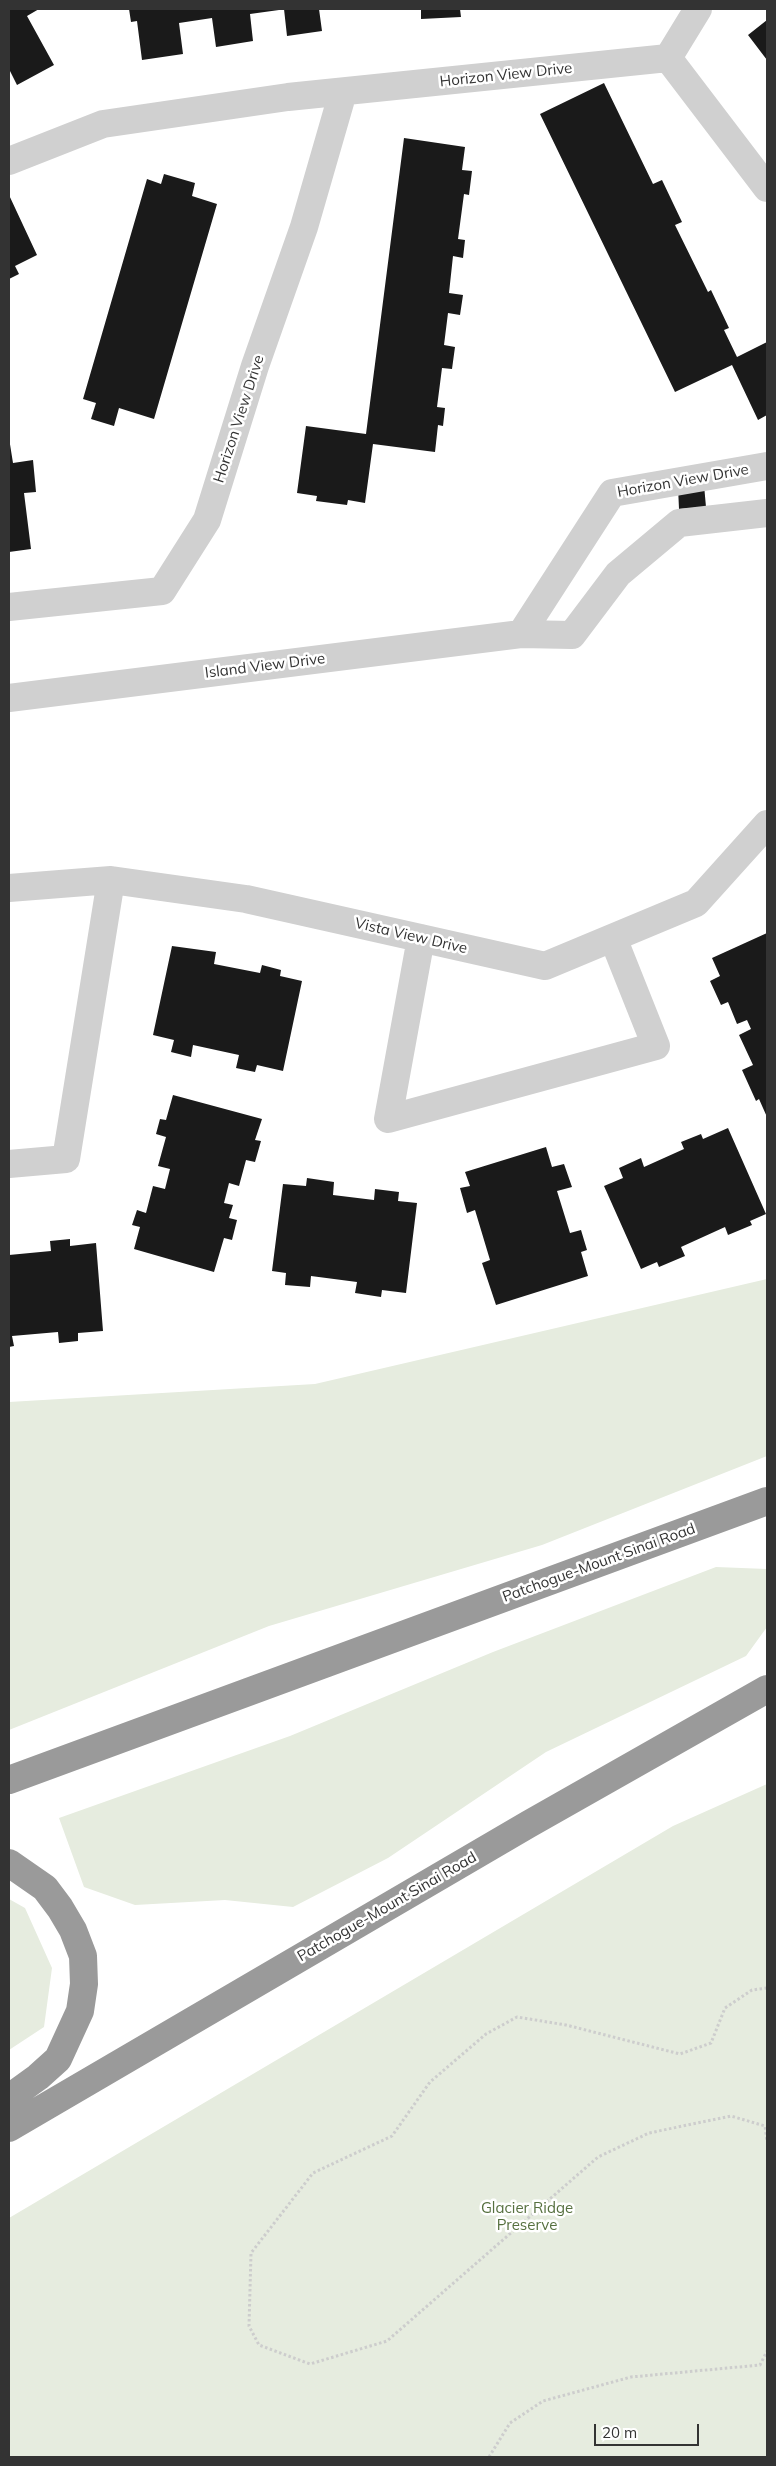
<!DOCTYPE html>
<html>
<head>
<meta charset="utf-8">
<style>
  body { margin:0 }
  #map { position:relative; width:776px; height:2466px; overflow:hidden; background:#fff; font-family:Mulish,sans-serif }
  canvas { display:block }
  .frame { position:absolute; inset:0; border:10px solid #333; pointer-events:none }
  .scale { position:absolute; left:594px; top:2424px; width:105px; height:22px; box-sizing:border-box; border:2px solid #333; border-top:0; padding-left:6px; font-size:15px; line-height:18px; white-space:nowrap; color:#333; -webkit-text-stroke:4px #fff; paint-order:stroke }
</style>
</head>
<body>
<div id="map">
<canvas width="776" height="2466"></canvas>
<div class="frame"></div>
<div class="scale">20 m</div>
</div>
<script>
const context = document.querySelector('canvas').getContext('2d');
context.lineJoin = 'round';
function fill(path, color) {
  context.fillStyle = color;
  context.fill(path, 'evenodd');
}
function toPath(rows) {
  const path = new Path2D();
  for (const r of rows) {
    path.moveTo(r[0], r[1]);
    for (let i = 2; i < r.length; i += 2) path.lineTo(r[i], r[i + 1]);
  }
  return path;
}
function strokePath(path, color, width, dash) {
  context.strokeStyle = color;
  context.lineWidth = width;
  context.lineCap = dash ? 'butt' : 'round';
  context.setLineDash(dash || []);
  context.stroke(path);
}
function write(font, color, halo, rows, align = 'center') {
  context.font = font + ' Mulish,sans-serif';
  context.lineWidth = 5;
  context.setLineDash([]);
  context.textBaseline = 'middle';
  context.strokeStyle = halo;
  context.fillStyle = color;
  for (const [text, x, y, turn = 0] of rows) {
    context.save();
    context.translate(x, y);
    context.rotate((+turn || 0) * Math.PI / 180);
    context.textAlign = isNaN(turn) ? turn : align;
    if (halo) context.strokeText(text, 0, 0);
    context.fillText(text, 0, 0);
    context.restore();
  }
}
const green = toPath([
  [767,1279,767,1456,542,1545,269,1626,9,1730,9,1402,315,1384],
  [716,1567,767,1569,767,1627,746,1656,546,1752,388,1858,293,1907,225,1900,135,1905,84,1887,59,1818,290,1736,493,1652],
  [767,1784,767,2457,9,2457,9,2218,673,1826],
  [9,1899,25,1908,52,1968,44,2027,9,2050]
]);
const building = toPath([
  [9,9,39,9,27,16,54,65,17,85,9,69],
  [129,9,279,9,279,10,250,14,253,41,216,47,212,18,179,23,183,54,142,60,137,21,131,22],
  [284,9,319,9,322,31,287,36],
  [421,9,460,9,461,17,421,19],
  [767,20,767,60,748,35],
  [604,83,653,184,662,180,682,222,675,225,708,292,711,290,729,328,724,330,737,357,767,342,767,415,758,420,732,365,675,392,540,114],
  [404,138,465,147,462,170,472,171,469,195,464,194,458,239,465,240,463,258,453,256,449,293,463,295,460,315,448,313,444,345,455,347,452,369,442,368,437,407,445,408,443,426,438,425,435,452,373,444,365,503,348,500,347,505,316,501,317,496,297,493,306,426,366,434],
  [164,174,195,183,192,196,217,204,154,419,119,408,114,426,91,419,96,403,83,399,147,179,161,184],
  [9,195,37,255,15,266,19,274,9,279],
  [9,438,13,463,33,460,36,492,24,493,31,549,9,552],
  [704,485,706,507,679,509,678,487],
  [767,933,767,1117,759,1099,756,1101,742,1070,753,1065,739,1035,751,1029,747,1020,737,1024,728,1002,721,1005,710,981,720,976,712,958],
  [172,946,216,952,214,964,260,973,262,965,281,970,280,976,302,981,283,1071,257,1065,255,1072,236,1068,239,1055,193,1045,191,1057,171,1052,174,1040,153,1035],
  [173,1095,262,1119,255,1140,261,1141,255,1162,246,1160,239,1186,229,1183,224,1203,233,1205,229,1218,237,1220,232,1240,224,1238,214,1272,134,1249,140,1227,132,1225,137,1210,146,1213,153,1186,165,1189,170,1169,158,1166,166,1137,156,1134,160,1119,166,1120],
  [728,1128,766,1214,750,1221,752,1225,728,1235,725,1227,681,1247,685,1256,659,1267,657,1262,641,1269,604,1186,623,1178,619,1168,641,1158,644,1167,684,1149,681,1142,701,1134,703,1139],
  [546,1147,552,1167,564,1164,572,1187,557,1191,570,1233,581,1230,587,1250,581,1252,588,1276,496,1305,482,1263,490,1260,475,1210,467,1213,460,1188,470,1186,465,1172],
  [307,1178,334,1182,333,1195,374,1200,375,1189,399,1192,398,1201,417,1203,406,1293,382,1290,381,1297,355,1293,357,1282,311,1276,310,1287,285,1285,286,1273,272,1271,283,1184,306,1186],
  [70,1239,70,1246,96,1243,103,1331,78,1333,78,1341,59,1343,58,1332,12,1336,14,1346,9,1347,9,1255,51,1251,50,1241]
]);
const path = toPath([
  [767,1988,752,1990,725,2008,711,2043,680,2054,566,2025,517,2017,486,2034,430,2082,392,2136,313,2173,251,2253,249,2326,259,2345,310,2364,387,2341,598,2157,649,2133,731,2116,765,2126,767,2142],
  [489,2457,510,2423,543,2401,631,2377,760,2365,767,2351]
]);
const minor = toPath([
  [698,9,668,58,767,188],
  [9,161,103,124,288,97,668,58],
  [9,607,162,591,207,520,255,366,304,227,343,92],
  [521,634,612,493,767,466],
  [9,698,521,634,572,635,618,574,679,523,767,513],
  [9,888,111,880,246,899,545,966,696,903,767,824],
  [421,938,388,1119,656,1046,613,938],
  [9,1164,66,1159,111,880]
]);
const highway = toPath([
  [9,1780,767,1501],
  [9,1863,45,1888,60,1908,73,1930,83,1956,84,1984,80,2011,58,2059,38,2077,9,2098],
  [9,2128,529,1824,767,1689]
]);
const streetNames = [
  ["Horizon View Drive",506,75,-6],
  ["Horizon View Drive",239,419,-72],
  ["Horizon View Drive",683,481,-10],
  ["Island View Drive",265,666,-7],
  ["Vista View Drive",411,936,13],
  ["Patchogue-Mount Sinai Road",599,1563,-20],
  ["Patchogue-Mount Sinai Road",387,1907,-30]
];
const parkNames = [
  ["Glacier Ridge",527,2208],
  ["Preserve",527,2225]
];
fill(green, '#e6ecdf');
fill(building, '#1a1a1a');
strokePath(path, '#cdcdcd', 3, [2.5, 2.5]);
strokePath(minor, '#d0d0d0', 28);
strokePath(highway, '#9a9a9a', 28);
write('15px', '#333', '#fff', streetNames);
write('15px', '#56703f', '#fff', parkNames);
</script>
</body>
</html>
